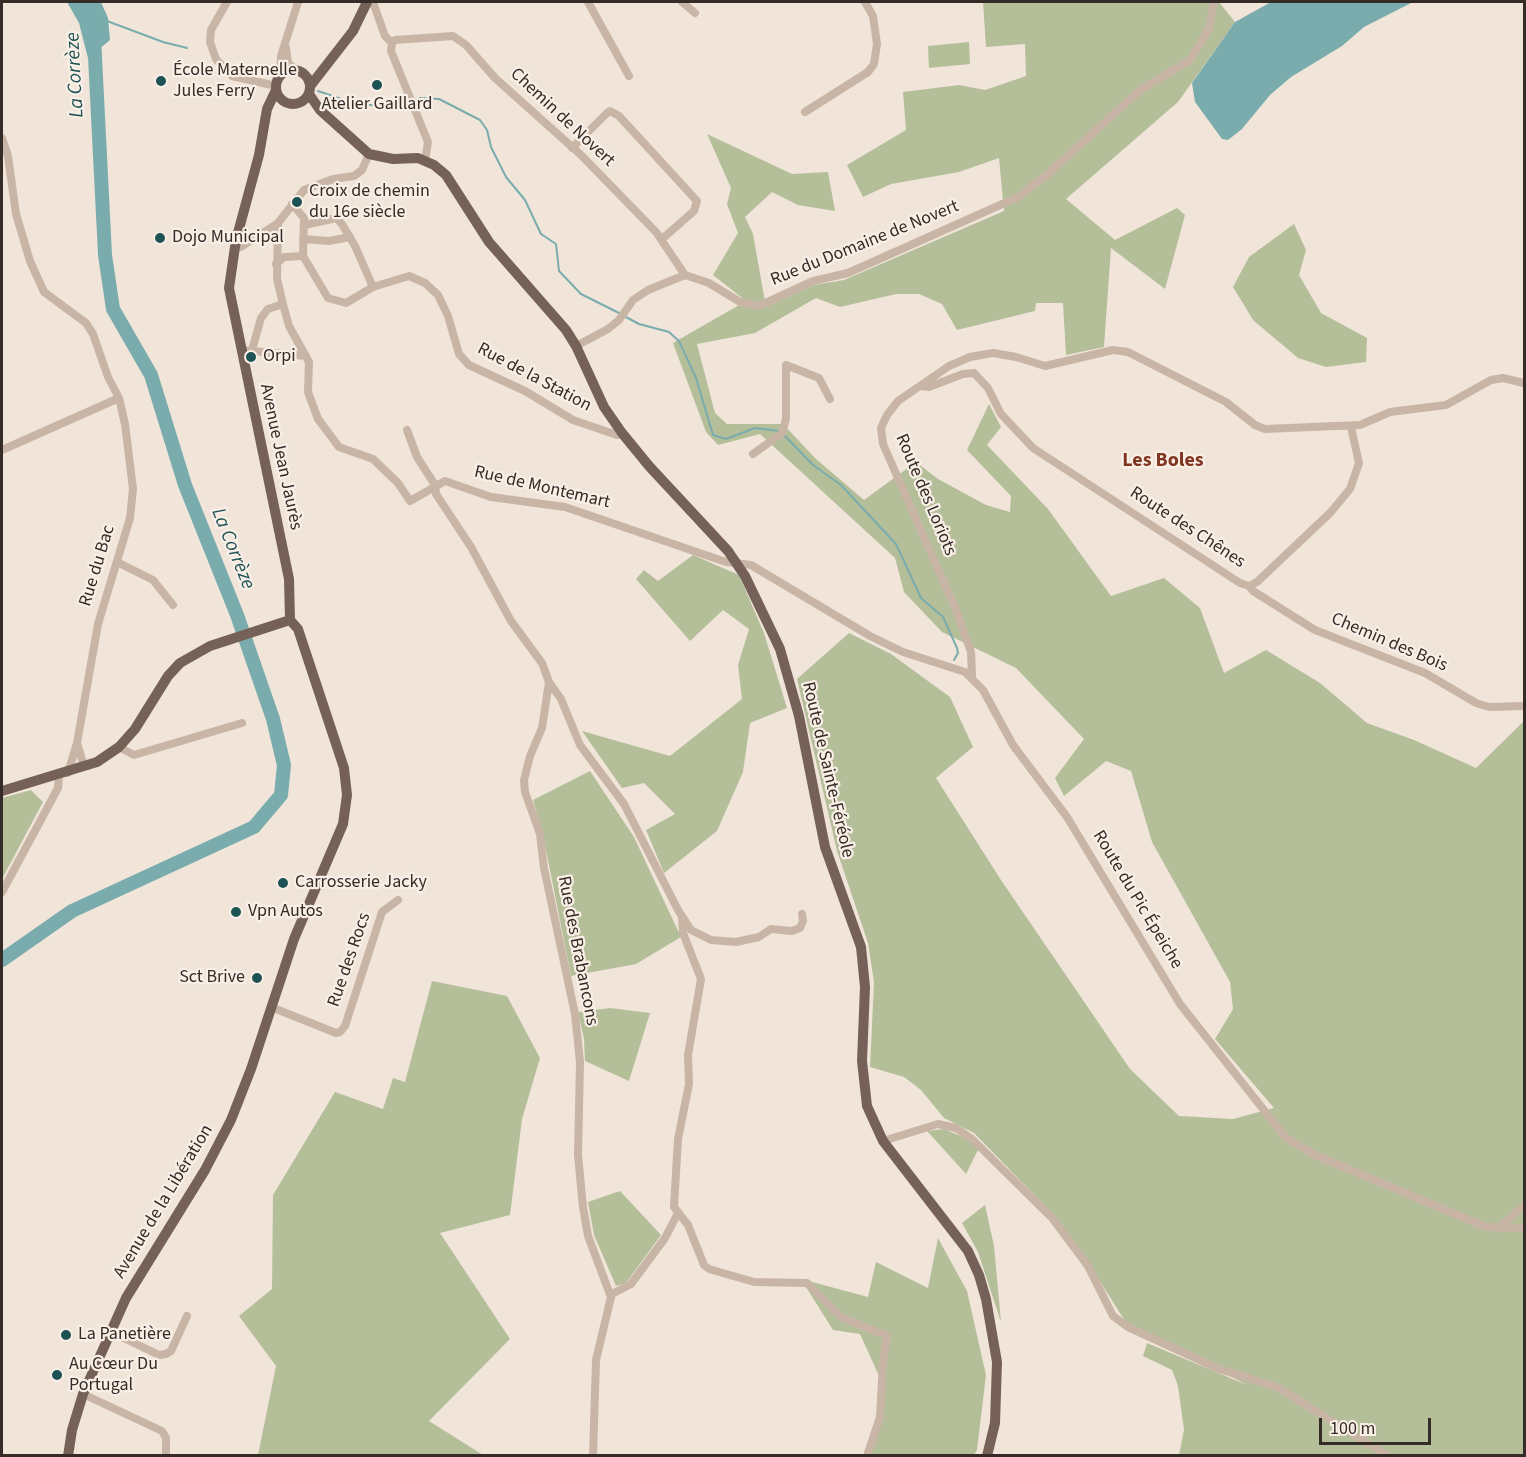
<!DOCTYPE html>
<html>
<head>
<meta charset="utf-8">
<style>
  body { margin:0 }
  #map { position:relative; width:1526px; height:1457px; overflow:hidden; background:#f1e5da; font-family:"Source Sans 3",sans-serif }
  canvas { display:block }
  .frame { position:absolute; inset:0; border:3px solid #352b27; pointer-events:none }
  .scale { position:absolute; left:1319px; top:1418px; width:112px; height:27px; box-sizing:border-box; border:3px solid #352b27; border-top:0; padding-left:8px; font-size:18px; line-height:21px; white-space:nowrap; color:#352b27; -webkit-text-stroke:4px #f9efe6; paint-order:stroke }
</style>
</head>
<body>
<div id="map">
<canvas width="1526" height="1457"></canvas>
<div class="frame"></div>
<div class="scale">100 m</div>
</div>
<script>
const context = document.querySelector('canvas').getContext('2d');
context.lineJoin = 'round';
function fill(path, color) {
  context.fillStyle = color;
  context.fill(path, 'evenodd');
}
function toPath(rows) {
  const path = new Path2D();
  for (const r of rows) {
    if (r.length === 3) {
      path.moveTo(r[0] + r[2], r[1]);
      path.arc(r[0], r[1], r[2], 0, 2 * Math.PI);
      continue;
    }
    path.moveTo(r[0], r[1]);
    for (let i = 2; i < r.length; i += 2) path.lineTo(r[i], r[i + 1]);
  }
  return path;
}
function strokePath(path, color, width, dash) {
  context.strokeStyle = color;
  context.lineWidth = width;
  context.lineCap = dash ? 'butt' : 'round';
  context.setLineDash(dash || []);
  context.stroke(path);
}
function write(font, color, halo, rows, align = 'center') {
  context.font = font + ' "Source Sans 3",sans-serif';
  context.lineWidth = 4.5;
  context.setLineDash([]);
  context.textBaseline = 'middle';
  context.strokeStyle = halo;
  context.fillStyle = color;
  for (const [text, x, y, turn = 0] of rows) {
    context.save();
    context.translate(x, y);
    context.rotate((+turn || 0) * Math.PI / 180);
    context.textAlign = isNaN(turn) ? turn : align;
    if (halo) context.strokeText(text, 0, 0);
    context.fillText(text, 0, 0);
    context.restore();
  }
}
const green = toPath([
  [983,2,1219,2,1235,22,1178,102,1066,199,1115,240,1177,208,1185,215,1165,289,1111,248,1104,347,1066,355,1063,303,1036,303,1035,311,957,330,942,304,919,294,896,294,840,307,816,298,755,333,697,344,715,413,727,424,783,424,815,458,864,500,916,462,938,479,986,505,1010,512,1011,496,967,450,989,404,1001,427,987,445,1048,509,1111,596,1164,578,1200,608,1224,673,1266,650,1320,683,1367,723,1414,740,1476,768,1524,721,1524,1455,1179,1455,1184,1430,1178,1386,1172,1370,1143,1356,1147,1343,1247,1385,1125,1321,1082,1253,1043,1204,974,1133,944,1118,921,1090,904,1077,870,1067,874,982,868,943,837,851,797,679,849,633,891,654,950,697,973,747,936,778,1001,880,1130,1069,1179,1116,1233,1119,1274,1108,1215,1039,1233,1009,1230,982,1152,842,1131,771,1106,761,1064,796,1055,778,1084,739,1016,668,942,632,904,592,895,558,760,434,718,445,706,432,673,343,746,301,713,275,738,233,727,204,731,188,707,134,792,174,828,172,835,211,798,205,772,192,745,217,753,234,766,307,814,285,844,280,1004,211,999,158,959,172,891,184,863,197,847,165,906,130,903,92,959,85,985,90,1026,76,1025,44,986,47],
  [969,42,970,64,929,68,928,46],
  [1294,224,1306,250,1299,275,1321,313,1367,338,1366,362,1326,367,1298,358,1253,320,1233,287,1249,257],
  [693,555,739,575,764,633,787,708,750,723,743,772,717,831,664,873,646,830,675,814,644,783,622,788,582,731,670,756,742,699,738,665,749,629,723,610,690,641,636,579,644,570,658,581],
  [590,771,634,837,681,937,636,964,571,976,543,835,533,800],
  [31,790,43,802,2,879,2,798],
  [432,981,507,996,540,1058,522,1119,510,1215,440,1233,510,1339,429,1421,483,1455,258,1455,276,1366,239,1316,272,1289,273,1195,335,1092,383,1109,393,1078,405,1082],
  [610,1008,650,1013,629,1081,585,1061,584,1039,578,1012],
  [944,1129,968,1139,979,1148,966,1174,927,1131],
  [620,1191,661,1235,626,1283,616,1286,594,1235,588,1202],
  [985,1205,994,1246,1001,1322,978,1252,962,1223],
  [938,1238,967,1291,986,1375,977,1450,974,1455,866,1455,884,1387,860,1334,833,1330,801,1279,868,1297,876,1262,928,1288]
]);
const water = toPath([
  [67,2,101,2,108,18,110,40,88,58,79,23],
  [1271,2,1413,2,1364,27,1342,46,1291,77,1270,95,1242,129,1228,140,1222,139,1195,102,1192,83,1235,22]
]);
const stream = toPath([
  [107,21,163,42,187,48],
  [318,91,359,105,405,105,420,98,439,99,480,120,487,130,491,147,506,177,525,200,541,234,556,244,559,271,581,294,619,313],
  [624,316,639,324,669,332,679,341,696,378,713,435,726,439,755,428,779,431],
  [783,434,813,465,841,485,896,544,921,598,943,617,957,648,958,653,954,660]
]);
const river = toPath([
  [2,960,72,911,254,827,281,795,284,765,273,719,237,615,185,485,151,375,113,309,105,255,93,17,85,2]
]);
const minor = toPath([
  [227,2,211,30,210,42,216,59,232,76,276,86],
  [366,2,374,5,385,36,392,43],
  [588,2,629,76],
  [682,2,695,13],
  [392,43,395,40,453,36,466,45,495,78,581,155,656,232,685,275],
  [392,43,391,51,428,142,425,161],
  [286,48,288,63,296,70],
  [280,75,281,56,298,2],
  [805,112,868,72,874,64,877,44,873,16,865,2],
  [2,138,8,156,16,214,30,261,44,292,86,323,93,334,108,377,119,398,125,424,133,489,130,518,98,624,77,743],
  [572,148,607,113,610,111,619,116,697,201,694,211,662,239],
  [292,204,304,218,303,256,328,298,346,303,373,287,409,276,425,283,438,295,448,316,459,354,469,365,525,391,573,420,617,435,622,433],
  [278,223,277,279,283,304,289,326,309,362,308,392,318,419,339,447,373,459,398,483,410,501,445,481,491,497,565,507,726,562,751,565,870,636,903,652,965,672,983,690,1013,745,1067,817,1180,1004,1286,1138,1315,1155,1486,1227,1524,1228],
  [305,225,336,218,342,224,355,246,373,287],
  [303,239,329,241,350,237],
  [235,246,241,247,278,223,304,190,333,179,354,176,362,170,369,154],
  [276,264,284,257,303,256],
  [576,346,608,329,619,320,633,300,648,290,685,275,709,283,740,302,759,306,813,281,848,273,1018,197,1049,173,1140,90,1190,60,1209,29,1214,2],
  [241,350,306,356],
  [252,350,261,318,268,309,283,304],
  [920,386,929,387,963,374,974,373,988,388,1001,414,1033,448,1240,583,1249,586,1257,582,1330,513,1350,489,1359,463,1351,427],
  [407,430,417,457,435,485,436,494,471,547,511,621,542,663,549,682,542,728,530,756,524,780,525,792,540,834,544,868,575,1014,580,1062,578,1155,583,1207,588,1236,611,1297,596,1360,593,1456],
  [2,450,119,398],
  [753,454,782,433,786,419,786,365,819,378,830,399],
  [117,562,153,580,173,605],
  [1249,586,1253,591,1315,630,1425,673,1476,703,1489,707,1524,706],
  [972,677,971,652,956,610,883,444,881,428,887,415,898,401,949,366,970,357,993,353,1016,357,1045,366,1113,350,1128,352,1226,402,1255,425,1265,429,1360,425,1390,412,1446,405,1491,380,1503,378,1524,383],
  [549,682,561,699,580,745,624,804,678,910,691,930,711,940,736,942,759,937,771,929,792,931,800,928,803,921,802,914],
  [119,747,134,755,242,723],
  [68,773,77,743,84,766],
  [2,892,58,788,59,775],
  [682,918,683,933,701,979,688,1055,689,1084,678,1139,674,1207,688,1225,704,1265,709,1269,754,1282,807,1283,841,1317,887,1336,883,1363,880,1417,867,1456],
  [271,1007,336,1033,340,1032,345,1026,382,912,398,900],
  [883,1141,938,1124,956,1128,972,1139,1053,1219,1088,1266,1113,1316,1128,1327,1219,1369,1277,1387,1388,1456],
  [1497,1229,1524,1206],
  [610,1295,631,1284,665,1238,678,1213],
  [111,1332,159,1355,166,1354,171,1351,187,1316],
  [83,1394,162,1431,166,1438,166,1456]
]);
const major = toPath([
  [293,87,17],
  [311,85,353,31,367,2],
  [309,94,320,110,369,154,393,159,418,158,434,165,446,175,489,242,566,330,576,346,604,407,622,433,649,466,728,551,745,576,780,649,799,716,825,847,861,947,865,987,862,1061,867,1106,883,1141,968,1251,979,1275,986,1299,997,1362,995,1423,987,1456],
  [2,791,97,762,119,747,135,729,168,676,180,663,210,646,290,620],
  [68,1456,72,1430,83,1394,126,1298,205,1170,231,1120,251,1069,294,939,343,824,347,795,344,768,298,629,290,620,289,579,229,288,236,240,259,155,267,109,276,90]
]);
const markers = [
  [161,81,6,"#1e5355"],
  [377,85,6,"#1e5355"],
  [297,202,6,"#1e5355"],
  [160,238,6,"#1e5355"],
  [251,357,6,"#1e5355"],
  [283,883,6,"#1e5355"],
  [236,912,6,"#1e5355"],
  [257,978,6,"#1e5355"],
  [66,1335,6,"#1e5355"],
  [57,1375,6,"#1e5355"]
];
const poiNames = [
  ["École Maternelle",173,71],
  ["Jules Ferry",173,92],
  ["Atelier Gaillard",377,105,"center"],
  ["Croix de chemin",309,192],
  ["du 16e siècle",309,213],
  ["Dojo Municipal",172,238],
  ["Orpi",263,357],
  ["Carrosserie Jacky",295,883],
  ["Vpn Autos",248,912],
  ["Sct Brive",245,978,"right"],
  ["La Panetière",78,1335],
  ["Au Cœur Du",69,1365],
  ["Portugal",69,1386]
];
const streetNames = [
  ["Chemin de Novert",562,118,43],
  ["Rue du Domaine de Novert",865,244,-22],
  ["Rue de la Station",534,378,28],
  ["Avenue Jean Jaurès",280,457,78],
  ["Rue de Montemart",542,488,13],
  ["Route des Loriots",925,495,67],
  ["Route des Chênes",1187,528,33],
  ["Rue du Bac",98,566,-73],
  ["Chemin des Bois",1389,643,23],
  ["Route de Sainte-Féréole",827,770,77],
  ["Route du Pic Épeiche",1137,900,59],
  ["Rue des Brabancons",577,951,79],
  ["Rue des Rocs",350,960,-71],
  ["Avenue de la Libération",164,1202,-59]
];
const waterNames = [
  ["La Corrèze",76,75,-93],
  ["La Corrèze",232,549,68]
];
const neighbourhoodNames = [
  ["Les Boles",1163,462]
];
fill(green, '#b4bf9a');
fill(water, '#7aacad');
strokePath(stream, '#7aacad', 2);
strokePath(river, '#7aacad', 14);
strokePath(minor, '#c8b5a6', 8);
strokePath(major, '#766158', 10);
for (const [x, y, r, color] of markers) {
  const dot = new Path2D();
  dot.arc(x, y, r, 0, 2 * Math.PI);
  context.fillStyle = color;
  context.fill(dot);
  strokePath(dot, '#f9efe6', 2);
}
write('18px', '#352b27', '#f9efe6', poiNames, 'left');
write('18px', '#352b27', '#f9efe6', streetNames);
write('italic 20px', '#1e5355', '#f9efe6', waterNames);
write('bold 20px', '#813622', '#f9efe6', neighbourhoodNames);
</script>
</body>
</html>
